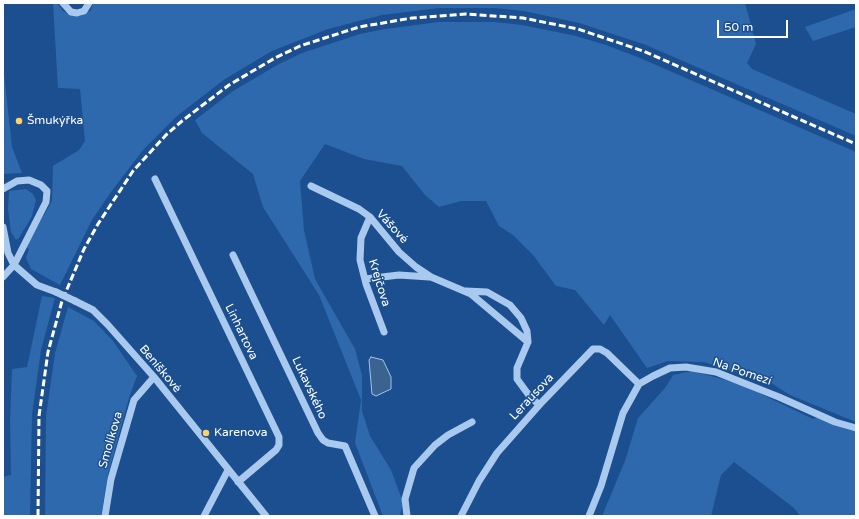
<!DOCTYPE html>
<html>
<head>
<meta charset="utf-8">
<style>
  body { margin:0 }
  #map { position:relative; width:859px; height:519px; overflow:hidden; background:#1b4f8f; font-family:"Varela Round",sans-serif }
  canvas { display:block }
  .frame { position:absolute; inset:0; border:4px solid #fff; pointer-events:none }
  .scale { position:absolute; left:717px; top:20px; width:71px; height:18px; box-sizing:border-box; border:2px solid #fff; border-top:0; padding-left:5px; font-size:12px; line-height:14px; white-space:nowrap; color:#fff; -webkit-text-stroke:3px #1b4f8f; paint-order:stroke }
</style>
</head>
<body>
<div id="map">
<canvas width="859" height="519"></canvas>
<div class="frame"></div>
<div class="scale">50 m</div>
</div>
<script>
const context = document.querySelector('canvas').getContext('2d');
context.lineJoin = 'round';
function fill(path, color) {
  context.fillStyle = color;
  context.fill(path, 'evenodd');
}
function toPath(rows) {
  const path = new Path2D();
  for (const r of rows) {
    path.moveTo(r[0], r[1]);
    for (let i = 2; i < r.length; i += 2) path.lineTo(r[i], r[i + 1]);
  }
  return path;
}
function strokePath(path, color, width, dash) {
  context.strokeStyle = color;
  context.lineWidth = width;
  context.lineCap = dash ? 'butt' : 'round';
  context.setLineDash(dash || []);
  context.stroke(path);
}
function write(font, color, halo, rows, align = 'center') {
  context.font = font + ' "Varela Round",sans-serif';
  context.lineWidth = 3;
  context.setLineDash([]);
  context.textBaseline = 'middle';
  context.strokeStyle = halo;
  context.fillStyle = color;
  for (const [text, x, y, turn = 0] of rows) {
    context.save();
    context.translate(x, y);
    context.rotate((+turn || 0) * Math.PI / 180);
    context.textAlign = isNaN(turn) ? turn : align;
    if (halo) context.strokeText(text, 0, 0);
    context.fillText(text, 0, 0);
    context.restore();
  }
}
const green = toPath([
  [53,3,57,3,63,11,71,15,81,16,91,10,93,3,745,3,756,44,747,63,752,69,856,114,856,136,646,45,579,23,524,11,495,8,439,8,382,15,328,29,272,51,225,79,177,116,143,150,111,192,92,220,60,285,31,269,26,258,29,249,26,246,52,201,53,166,79,150,85,141,80,89,58,88],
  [856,9,856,27,813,41,805,27],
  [439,22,494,22,522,25,576,36,606,45,640,58,856,152,856,422,790,395,771,383,704,362,668,361,647,368,610,315,604,325,575,290,556,286,533,255,513,235,499,226,486,201,461,201,439,207,425,195,402,166,364,159,325,144,300,181,304,230,315,279,355,349,362,375,362,411,370,436,391,470,403,502,400,516,383,516,355,443,361,400,319,295,263,207,253,174,202,133,195,120,233,91,279,64,302,53,360,34,385,29],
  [3,65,12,147,22,173,3,174],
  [26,189,33,194,36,200,32,216,19,238,16,240,11,232,8,209,9,191],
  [42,296,55,298,41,350,32,415,30,516,3,516,3,477,11,475,10,421,12,369,27,367],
  [68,307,94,321,113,341,137,376,129,398,108,474,101,516,45,516,46,416,55,353],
  [692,371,740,384,813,419,820,417,856,430,856,516,800,516,794,508,734,462,721,475,711,516,602,516,625,461,638,418,665,388,673,375]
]);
const water = toPath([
  [371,357,383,360,391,377,391,389,376,396,372,394,369,360,371,357]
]);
const minor = toPath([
  [63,3,71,12,77,13,84,11,89,3],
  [155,179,279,437,279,445,276,450,238,482],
  [311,186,359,209,370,217,399,252,416,267,431,277,471,294,528,342,517,368,517,379,528,394,539,405],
  [3,189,17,181,29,180,41,185,47,191,46,202,14,265,3,277],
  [370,217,361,238,360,260,366,284,384,332],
  [3,227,8,253,14,265,37,285,56,292],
  [233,255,318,433,323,440,328,443,345,446,375,516],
  [365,279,399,275,429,277],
  [466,291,487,292,510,305,521,318,527,331,528,342],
  [75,301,93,310,108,325,154,377,266,516],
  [105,516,111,479,134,400,154,377],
  [204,516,228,470],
  [407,516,405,499,414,468,435,445,448,435,472,422],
  [461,516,479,481,497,453,542,402,593,349,600,349,607,353,639,384],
  [589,516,601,486,623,413,633,395,639,384,653,376,670,368,686,367,716,372,779,397,835,422,856,428]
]);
const rail = toPath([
  [38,516,39,416,48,352,62,301,84,249,98,224,133,171,166,135,182,121,229,85,275,58,300,46,359,27,412,18,466,14,523,18,578,29,643,51,856,144]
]);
const minorBridge = toPath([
  [56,292,75,301]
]);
const markers = [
  [19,121,4,"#ffd166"],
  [206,433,4,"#ffd166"]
];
const poiNames = [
  ["Šmukýřka",27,121],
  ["Karenova",214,433]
];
const streetNames = [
  ["Vášové",392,227,48],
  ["Krejčova",379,283,73],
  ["Linhartova",241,332,64],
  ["Beníškové",160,369,50],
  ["Na Pomezí",742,372,19],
  ["Lukavského",309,388,65],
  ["Lerausova",532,397,-47],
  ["Smolíkova",111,440,-74]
];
fill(green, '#2e69ad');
fill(water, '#3c6290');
strokePath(water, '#9cc4f0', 1);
strokePath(minor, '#a9c9ee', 7);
strokePath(rail, '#fff', 3, [7, 3]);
strokePath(minorBridge, '#a9c9ee', 7);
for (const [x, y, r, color] of markers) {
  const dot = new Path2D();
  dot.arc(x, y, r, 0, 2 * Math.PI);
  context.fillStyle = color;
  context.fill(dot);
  strokePath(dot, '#1b4f8f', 1.5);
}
write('12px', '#fff', '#1b4f8f', poiNames, 'left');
write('12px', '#fff', '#1b4f8f', streetNames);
</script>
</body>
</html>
